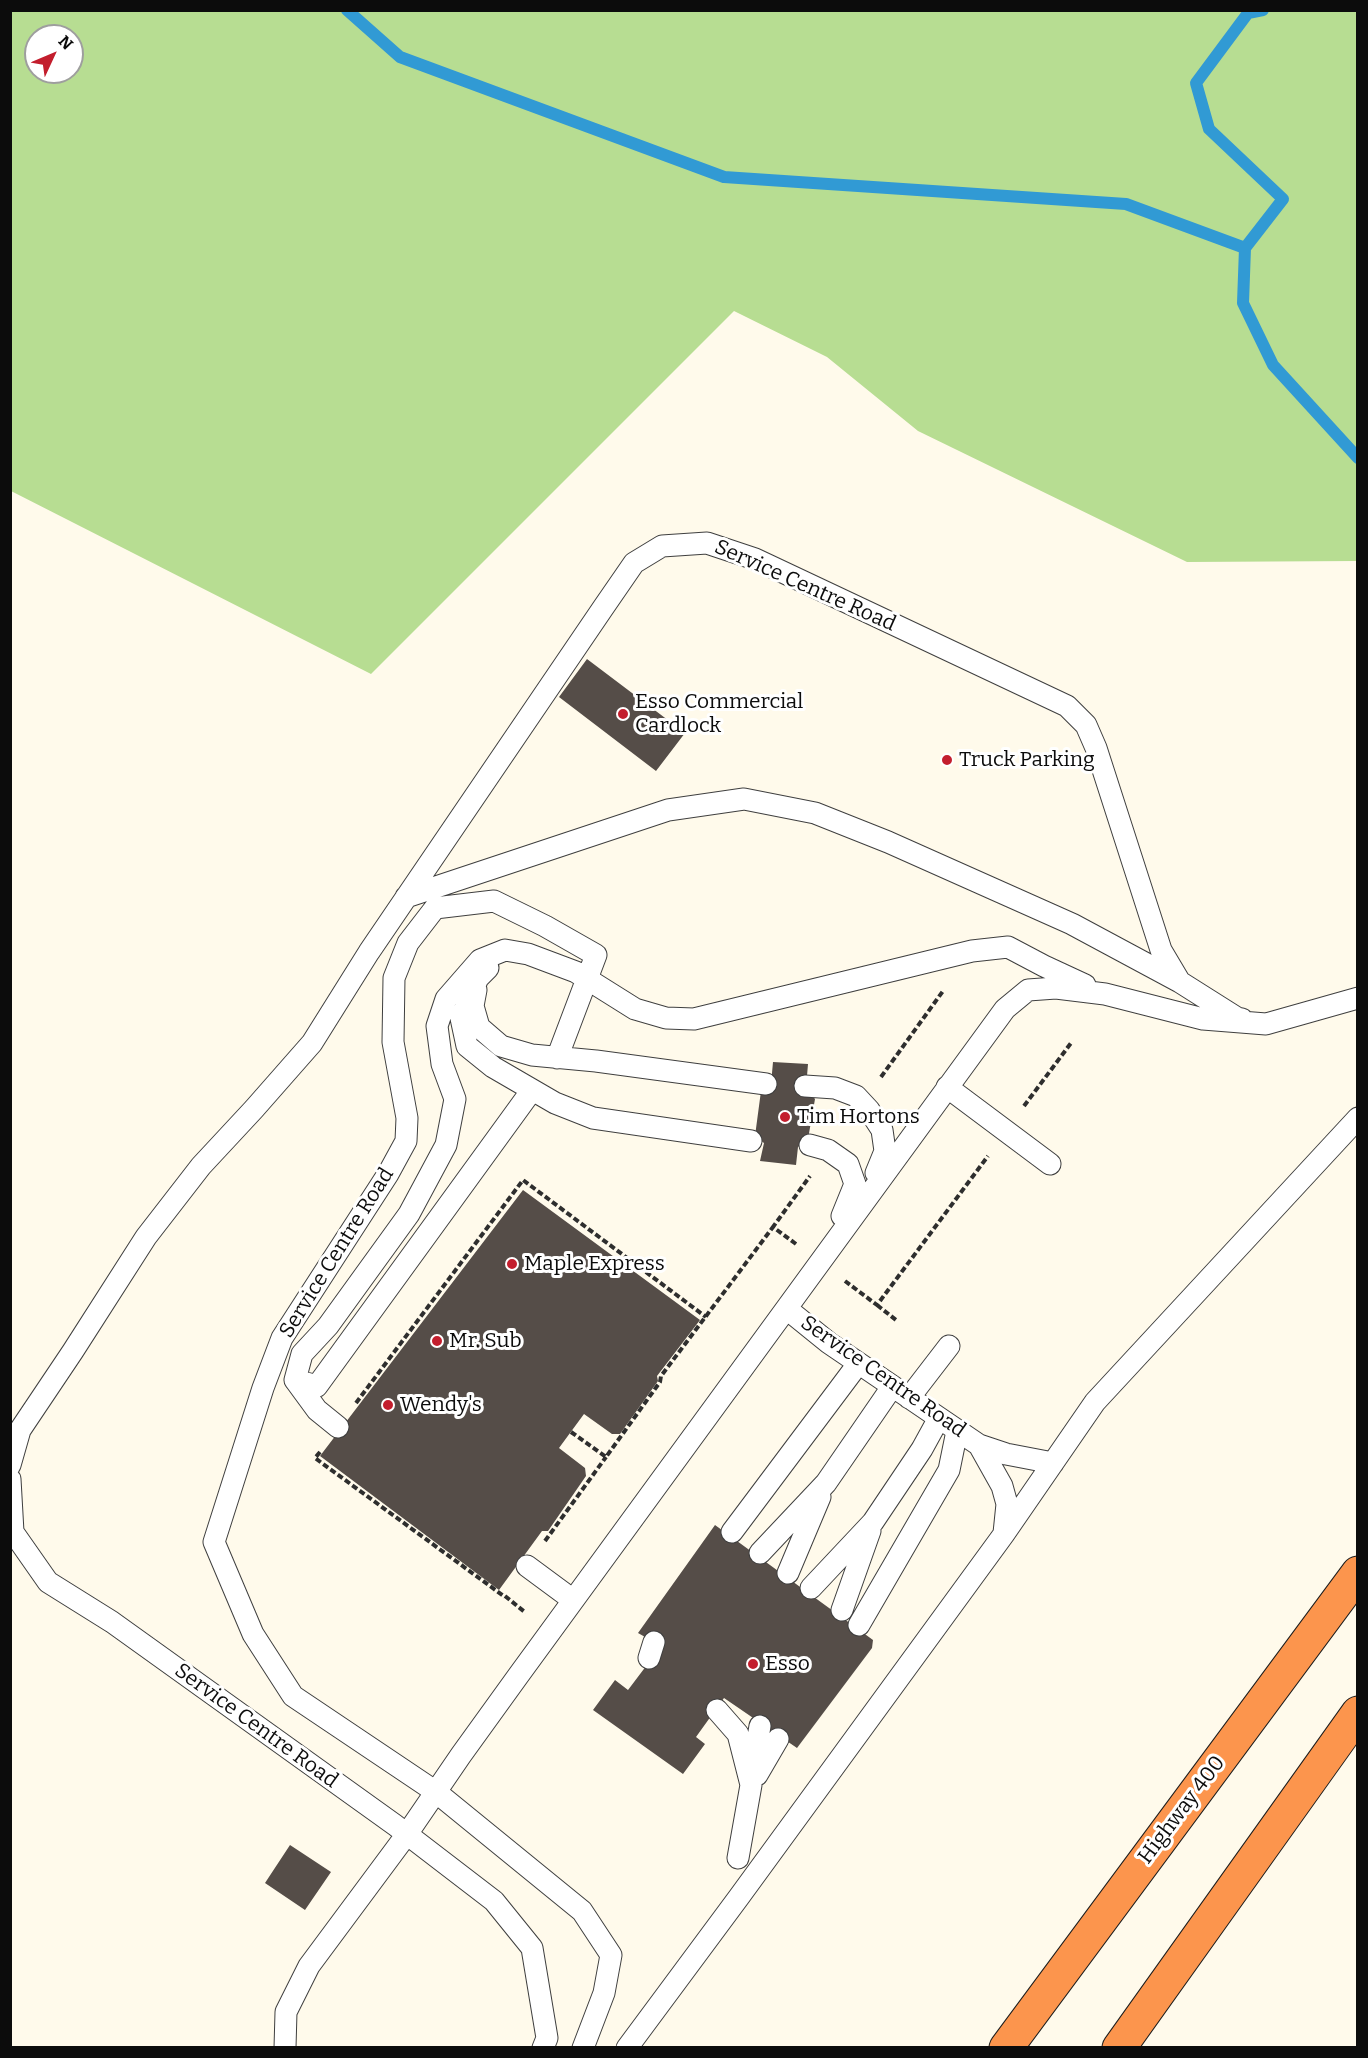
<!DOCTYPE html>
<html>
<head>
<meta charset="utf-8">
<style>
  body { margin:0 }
  #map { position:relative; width:1368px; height:2058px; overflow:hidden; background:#fffaeb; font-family:Bitter,serif }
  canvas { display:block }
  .frame { position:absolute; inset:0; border:12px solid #0c0c0c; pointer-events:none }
  .north { position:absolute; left:24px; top:24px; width:60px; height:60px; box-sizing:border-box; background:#fff; border:2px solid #9e9e9e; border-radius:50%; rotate:46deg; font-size:16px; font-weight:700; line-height:24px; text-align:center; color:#0c0c0c }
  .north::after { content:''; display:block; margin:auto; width:21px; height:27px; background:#c31e2d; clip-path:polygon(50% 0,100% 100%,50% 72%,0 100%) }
</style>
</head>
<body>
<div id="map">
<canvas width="1368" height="2058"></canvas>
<div class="frame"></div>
<div class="north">N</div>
</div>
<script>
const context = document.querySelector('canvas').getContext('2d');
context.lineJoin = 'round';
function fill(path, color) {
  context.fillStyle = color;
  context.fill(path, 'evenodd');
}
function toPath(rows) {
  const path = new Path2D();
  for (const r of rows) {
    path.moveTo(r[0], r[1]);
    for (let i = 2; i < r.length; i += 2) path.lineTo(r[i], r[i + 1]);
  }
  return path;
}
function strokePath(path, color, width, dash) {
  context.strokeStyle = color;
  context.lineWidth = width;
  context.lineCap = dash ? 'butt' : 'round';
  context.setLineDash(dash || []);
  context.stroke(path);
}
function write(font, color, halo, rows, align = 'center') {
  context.font = font + ' Bitter,serif';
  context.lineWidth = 6;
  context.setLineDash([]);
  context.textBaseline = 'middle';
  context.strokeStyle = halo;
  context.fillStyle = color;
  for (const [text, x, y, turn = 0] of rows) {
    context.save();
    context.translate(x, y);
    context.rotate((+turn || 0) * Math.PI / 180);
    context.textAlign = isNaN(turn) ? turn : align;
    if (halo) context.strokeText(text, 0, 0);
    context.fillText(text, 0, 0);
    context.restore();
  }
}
const forest = toPath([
  [10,11,1357,11,1357,561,1187,562,918,431,827,357,734,311,371,674,11,491],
  [36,36,72,36,72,72,36,72]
]);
const stream = toPath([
  [347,10,400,57,724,177,1126,204,1245,248],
  [1263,10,1248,13,1196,83,1209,129,1283,199,1245,248,1243,303,1273,365,1358,458]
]);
const building = toPath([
  [587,659,685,733,656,771,559,697],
  [773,1062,808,1064,806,1088,815,1099,808,1139,798,1147,796,1165,760,1161,764,1143,755,1136,761,1091,771,1084],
  [523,1190,700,1320,657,1376,658,1381,620,1434,612,1434,584,1414,559,1448,585,1468,586,1476,548,1531,542,1531,499,1590,320,1456],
  [715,1525,873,1640,872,1648,797,1748,724,1698,696,1737,705,1744,683,1774,593,1710,615,1680,628,1690,659,1649,654,1642,638,1633],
  [290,1845,331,1872,305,1910,265,1883]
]);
const path = toPath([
  [881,1077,943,991],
  [1024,1106,1071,1043],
  [796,1244,773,1227,810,1176],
  [845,1281,877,1305,988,1156],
  [877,1305,896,1320],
  [356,1403,523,1180,706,1317],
  [571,1432,606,1457,660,1382,661,1376,773,1227],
  [320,1452,315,1458,505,1597],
  [545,1541,606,1457],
  [505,1596,526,1613]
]);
const lane = toPath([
  [406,897,668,810,744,799,815,813,888,842,1072,924,1180,982,1237,1018,1242,1019],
  [488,968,478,978,461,1018,467,1046,493,1067,555,1103,593,1118,751,1141],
  [476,990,473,1006,479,1027,501,1046,532,1055,596,1061,766,1084],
  [557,1058,596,955,545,926,494,901,435,908,408,943,394,978,393,1042,407,1118,406,1141,388,1174,282,1338,263,1388,214,1542,253,1634,293,1696,436,1792,582,1911,611,1955,604,1993,583,2048],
  [805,1086,835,1088,856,1096,869,1110,882,1130,885,1151,876,1173],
  [947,1087,1050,1164],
  [810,1145,828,1150,848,1164,855,1184,842,1216],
  [787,1309,829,1343,979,1445,1006,1454,1053,1463],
  [295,1380,317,1386,532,1090],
  [909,1398,949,1346],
  [338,1427,317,1410,295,1380,302,1354,328,1326,409,1214,446,1145,455,1099,442,1064,437,1026,446,999,480,960,505,950,528,954,576,972,635,1009,666,1018,694,1019,972,951,1008,947,1044,966,1085,985],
  [979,1445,1002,1486,1007,1504,1004,1533],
  [10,1465,20,1430,73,1351,146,1237,201,1166,254,1109,312,1043,369,952,603,608,634,563,662,546,707,543,755,559,1067,706,1086,725,1096,748,1161,950,1180,982],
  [10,1479,13,1532,48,1582,112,1622,395,1825,494,1901,532,1948,547,2038,543,2048],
  [732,1532,858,1364],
  [760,1553,826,1483,892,1387],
  [527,1566,573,1600],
  [788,1573,820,1497],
  [811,1588,873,1522,922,1449,939,1418],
  [842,1610,870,1531],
  [859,1625,949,1470,957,1431],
  [649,1658,654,1642],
  [717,1710,738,1734,751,1785,738,1858],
  [752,1773,760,1726],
  [757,1775,778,1739],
  [285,2048,286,2012,309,1966,407,1834,461,1755,518,1676,1005,1009,1028,990,1056,988,1105,994,1203,1019,1266,1024,1358,998],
  [627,2048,739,1897,1004,1534,1095,1402,1358,1118]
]);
const highway = toPath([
  [1006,2048,1358,1573],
  [1119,2048,1358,1713]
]);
const markers = [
  [623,714,6,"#c31e2d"],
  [947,760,6,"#c31e2d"],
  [785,1117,6,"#c31e2d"],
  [512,1264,6,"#c31e2d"],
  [437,1341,6,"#c31e2d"],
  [388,1405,6,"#c31e2d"],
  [753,1664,6,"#c31e2d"]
];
const streetNames = [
  ["Service Centre Road",805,586,24],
  ["Service Centre Road",337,1253,-58],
  ["Service Centre Road",883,1377,35],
  ["Service Centre Road",256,1726,36],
  ["Highway 400",1182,1810,-53]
];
const poiNames = [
  ["Esso Commercial",635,702],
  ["Cardlock",635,726],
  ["Truck Parking",959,760],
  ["Tim Hortons",797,1117],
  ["Maple Express",524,1264],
  ["Mr. Sub",449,1341],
  ["Wendy's",400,1405],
  ["Esso",765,1664]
];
fill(forest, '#b7dd92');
strokePath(stream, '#319ad4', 12);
fill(building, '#554d48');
strokePath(lane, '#3f3f3f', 23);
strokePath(highway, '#1d1d1d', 35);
strokePath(path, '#2e2e2e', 4, [6, 3]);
strokePath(lane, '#fff', 21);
strokePath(highway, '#fc954d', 33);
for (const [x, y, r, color] of markers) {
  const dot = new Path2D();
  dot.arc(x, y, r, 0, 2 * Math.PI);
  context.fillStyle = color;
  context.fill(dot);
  strokePath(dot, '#fff', 2);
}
write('21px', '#0c0c0c', '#fff', streetNames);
write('21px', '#0c0c0c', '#fff', poiNames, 'left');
</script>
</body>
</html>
